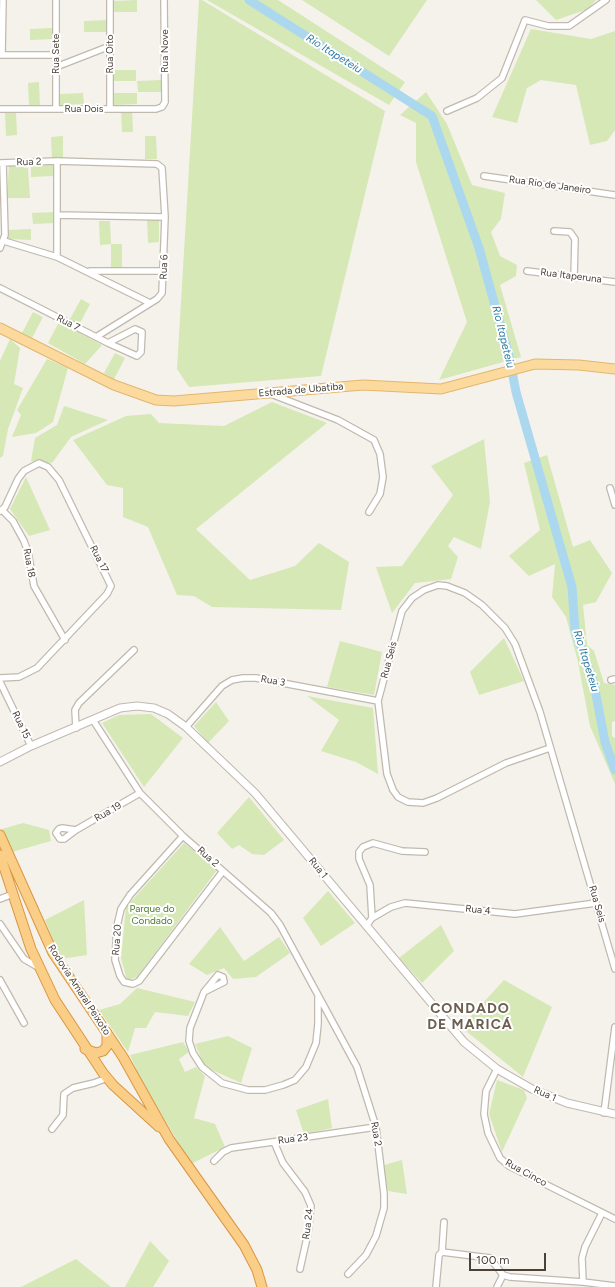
<!DOCTYPE html>
<html>
<head>
<meta charset="utf-8">
<style>
  body { margin:0 }
  #map { position:relative; width:615px; height:1287px; overflow:hidden; background:#f5f2ec; font-family:Figtree,sans-serif }
  canvas { display:block }
  .scale { position:absolute; left:469px; top:1253px; width:77px; height:18px; box-sizing:border-box; border:2px solid #4a4239; border-top:0; padding-left:5px; font-size:12px; line-height:14px; white-space:nowrap; color:#4a4239; -webkit-text-stroke:3px #fff; paint-order:stroke }
</style>
</head>
<body>
<div id="map">
<canvas width="615" height="1287"></canvas>
<div class="scale">100 m</div>
</div>
<script>
const context = document.querySelector('canvas').getContext('2d');
context.lineJoin = 'round';
function fill(path, color) {
  context.fillStyle = color;
  context.fill(path, 'evenodd');
}
function toPath(rows) {
  const path = new Path2D();
  for (const r of rows) {
    path.moveTo(r[0], r[1]);
    for (let i = 2; i < r.length; i += 2) path.lineTo(r[i], r[i + 1]);
  }
  return path;
}
function strokePath(path, color, width, dash) {
  context.strokeStyle = color;
  context.lineWidth = width;
  context.lineCap = dash ? 'butt' : 'round';
  context.setLineDash(dash || []);
  context.stroke(path);
}
function write(font, color, halo, rows, align = 'center') {
  context.font = font + ' Figtree,sans-serif';
  context.lineWidth = 4;
  context.setLineDash([]);
  context.textBaseline = 'middle';
  context.strokeStyle = halo;
  context.fillStyle = color;
  for (const [text, x, y, turn = 0] of rows) {
    context.save();
    context.translate(x, y);
    context.rotate((+turn || 0) * Math.PI / 180);
    context.textAlign = isNaN(turn) ? turn : align;
    if (halo) context.strokeText(text, 0, 0);
    context.fillText(text, 0, 0);
    context.restore();
  }
}
const green = toPath([
  [137,0,137,12,114,12,113,1],
  [199,0,202,0,385,111,321,376,189,387,177,369],
  [207,0,278,0,405,82,389,105],
  [302,0,427,0,389,56],
  [536,0,596,0,588,9,556,20],
  [107,20,108,32,84,32,84,21],
  [53,28,53,39,30,40,30,29],
  [531,29,591,39,615,31,615,130,607,141,590,145,576,85,541,80,527,88,517,123,492,117],
  [113,70,136,70,136,81,113,81],
  [161,80,161,92,138,92,137,81],
  [39,82,40,106,29,106,28,83],
  [426,92,447,124,472,185,505,193,501,219,491,232,500,256,517,265,516,276,500,285,521,357,439,380,467,322,416,162,416,123,400,115],
  [83,93,84,104,60,105,60,94],
  [114,93,137,93,137,104,114,105],
  [132,108,133,132,122,132,121,109],
  [5,112,16,112,17,135,6,136],
  [63,136,63,160,52,160,51,137],
  [145,136,156,136,157,159,145,159],
  [9,165,28,168,30,198,7,198],
  [54,165,54,176,31,177,31,166],
  [56,212,56,223,33,224,32,213],
  [147,219,159,219,159,242,148,243],
  [99,221,110,221,111,244,122,244,122,267,111,267,111,244,100,245],
  [31,229,31,240,8,239,8,230],
  [81,299,90,304,79,325,70,319],
  [33,312,43,317,32,338,22,333],
  [59,322,102,345,85,364,48,343],
  [10,339,20,348,14,384,23,388,8,429,3,456,0,458,0,361],
  [115,353,125,358,114,379,104,373],
  [47,359,68,368,53,422,36,433,12,437,21,415,17,410],
  [272,402,327,423,196,529,250,580,295,566,319,543,349,562,341,610,212,607,194,596,177,595,148,527,123,517,123,488,107,485,73,440,126,416,151,414,159,423,224,426],
  [64,406,108,420,71,437,52,463,31,461,35,438,57,425],
  [484,439,490,502,481,549,454,537,448,546,458,557,451,579,415,583,392,613,376,567,402,566,453,495,431,466],
  [547,455,573,547,590,540,612,573,596,602,583,605,587,645,594,651,604,683,615,685,615,721,612,722,612,736,615,738,615,784,590,726,578,662,566,617,552,597,555,564,529,576,509,556,540,530,524,463],
  [26,477,50,530,29,536,10,509],
  [504,638,524,681,479,695,470,672],
  [340,641,382,652,374,695,327,687],
  [307,696,373,708,378,774,356,762,321,751,339,720],
  [216,702,229,721,208,743,194,726],
  [151,714,183,738,144,787,102,723,119,715],
  [249,797,284,840,264,855,252,854,239,845,232,849,217,833],
  [23,823,49,830,51,841,12,852,2,829],
  [184,843,217,870,137,977,127,980,121,958,126,907],
  [328,891,355,923,321,946,303,918],
  [84,900,87,955,61,959,45,920],
  [441,925,454,951,422,983,399,958],
  [220,927,244,961,279,937,290,953,256,977,233,979,224,968,207,975,189,964],
  [504,980,552,1007,523,1077,461,1027],
  [137,988,195,1002,188,1016,155,1012,146,1028,135,1028,128,1052,99,1010,120,1004],
  [228,1036,252,1048,241,1083,205,1067,195,1044],
  [183,1042,189,1052,179,1059,185,1072,196,1067,205,1076,194,1118,215,1124,225,1147,191,1164,140,1078,130,1055],
  [497,1080,524,1090,527,1098,502,1152,489,1114],
  [328,1099,332,1128,304,1134,296,1110],
  [402,1160,407,1194,388,1191,381,1166],
  [150,1241,169,1261,153,1287,125,1287],
  [76,1259,111,1287,21,1287]
]);
const river = toPath([
  [249,0,432,116,479,248,509,356,516,392,572,587,575,630,594,684,605,742,615,770]
]);
const minor = toPath([
  [56,0,56,109],
  [110,0,110,109],
  [0,55,56,55],
  [2,55,3,0],
  [56,67,110,46],
  [0,109,156,109,162,107,165,102,164,0],
  [447,111,477,98,502,78,525,20,548,26,569,26,606,0],
  [0,163,57,161,157,164,162,168,165,217,162,293,157,299,96,337],
  [484,176,615,195],
  [57,215,165,217],
  [554,231,570,232,575,239,574,277],
  [4,241,57,257,150,303],
  [0,248,5,235,3,163],
  [57,257,57,161],
  [90,271,164,271],
  [527,271,615,282],
  [0,288,108,343,137,356,141,352,142,332,135,329,108,343],
  [271,394,338,420,374,440,380,454,383,477,380,494,369,512],
  [610,488,615,505],
  [2,510,13,521,24,541,28,552,34,586,65,640],
  [0,511,5,507,18,479,24,471,39,463,48,467,59,480,111,586,107,594,37,668,19,677,0,678],
  [611,680,615,679],
  [0,682,31,746],
  [93,720,140,793,183,836,271,913,280,925,357,1067,376,1127,384,1194,384,1208,376,1236,366,1255,348,1274],
  [186,727,222,686,232,680,243,678,256,678,378,701],
  [76,728,75,710,79,703,134,650],
  [550,748,506,763,437,798,423,803,408,802,398,797,393,790,387,774,378,701,402,611,412,598,424,590,438,585,447,586,465,593,482,605,505,628,515,644,540,712,615,969],
  [59,829,62,828,76,830,64,839,60,839,56,833,59,829],
  [76,830,140,793],
  [183,836,130,895,121,909,117,926,115,960,120,976,124,982,133,984,139,981,223,871],
  [0,899,13,894],
  [372,918,370,885,359,859,359,852,363,847,373,843,402,851,425,852],
  [0,924,24,959,38,967],
  [367,925,372,918,391,907,405,903,515,914,596,903],
  [218,975,223,977,224,982,204,992,218,975],
  [0,980,24,1023],
  [204,992,190,1028,189,1041,193,1053,202,1067,222,1083,248,1090,265,1090,283,1085,295,1080,306,1067,316,1043,318,1024,318,998],
  [497,1069,486,1091,484,1114,488,1133,500,1158,509,1166,615,1219],
  [604,1113,615,1027],
  [52,1129,63,1115,64,1094,73,1088,94,1083,107,1078],
  [274,1142,283,1163,305,1192,311,1206,308,1233,300,1269],
  [214,1161,223,1152,231,1148,376,1127],
  [442,1252,490,1258,503,1275,510,1277,583,1282,615,1286],
  [583,1282,582,1258,585,1247,602,1213],
  [436,1287,439,1255,442,1252,444,1222],
  [497,1287,503,1275]
]);
const tertiary = toPath([
  [0,762,31,746,120,708,137,706,154,708,168,714,186,727,255,793,464,1042,497,1069,532,1089,567,1103,615,1114]
]);
const primary = toPath([
  [0,328,114,385,156,400,174,401,363,385,441,389,535,364,579,365,615,369]
]);
const trunk = toPath([
  [0,835,53,953,123,1057,169,1139,244,1245,257,1270,262,1287],
  [0,855,31,949,55,1000,103,1073,113,1085,159,1127],
  [85,1049,96,1053,103,1051,107,1046,107,1033]
]);
const streetNames = [
  ["Rua Nove",165,51,-90],
  ["Rua Sete",56,54,-90],
  ["Rua Oito",110,54,-90],
  ["Rua Dois",84,109],
  ["Rua 2",29,162,-2],
  ["Rua Rio de Janeiro",550,185,8],
  ["Rua 6",164,267,-88],
  ["Rua Itaperuna",571,276,7],
  ["Rua 7",68,323,27],
  ["Estrada de Ubatiba",301,390,-5],
  ["Rua 17",99,559,63],
  ["Rua 18",29,563,80],
  ["Rua Seis",389,660,-75],
  ["Rua 3",273,681,10],
  ["Rua 15",21,725,64],
  ["Rua 19",108,812,-30],
  ["Rua 2",208,857,41],
  ["Rua 1",318,868,51],
  ["Rua Seis",597,904,74],
  ["Rua 4",478,910,6],
  ["Rua 20",117,940,-86],
  ["Rodovia Amaral Peixoto",79,990,57],
  ["Rua 1",545,1094,24],
  ["Rua 2",376,1134,80],
  ["Rua 23",293,1139,-7],
  ["Rua Cinco",526,1173,29],
  ["Rua 24",308,1224,-83]
];
const parkNames = [
  ["Parque do",152,909],
  ["Condado",152,921]
];
const waterNames = [
  ["Rio Itapeteiu",334,54,32],
  ["Rio Itapeteiu",503,337,76],
  ["Rio Itapeteiu",586,661,73]
];
const districtNames = [
  ["CONDADO",470,1009],
  ["DE MARICÁ",470,1025]
];
fill(green, '#d5e8b6');
strokePath(river, '#abd8ef', 9);
strokePath(minor, '#c1b9ae', 8);
strokePath(tertiary, '#c1b9ae', 9);
strokePath(primary, '#e2b66d', 11);
strokePath(trunk, '#da9641', 11);
strokePath(minor, '#fff', 5.5);
strokePath(tertiary, '#fff', 7);
strokePath(primary, '#fcda9e', 9);
strokePath(trunk, '#fbce88', 9);
write('10px', '#4a4239', '#fff', streetNames);
write('10px', '#507b2d', '#fff', parkNames);
write('italic 11px', '#307ca5', '#fff', waterNames);
context.letterSpacing = '1px';
write('bold 14px', '#6c5f51', '#fff', districtNames);
context.letterSpacing = '0px';
</script>
</body>
</html>
